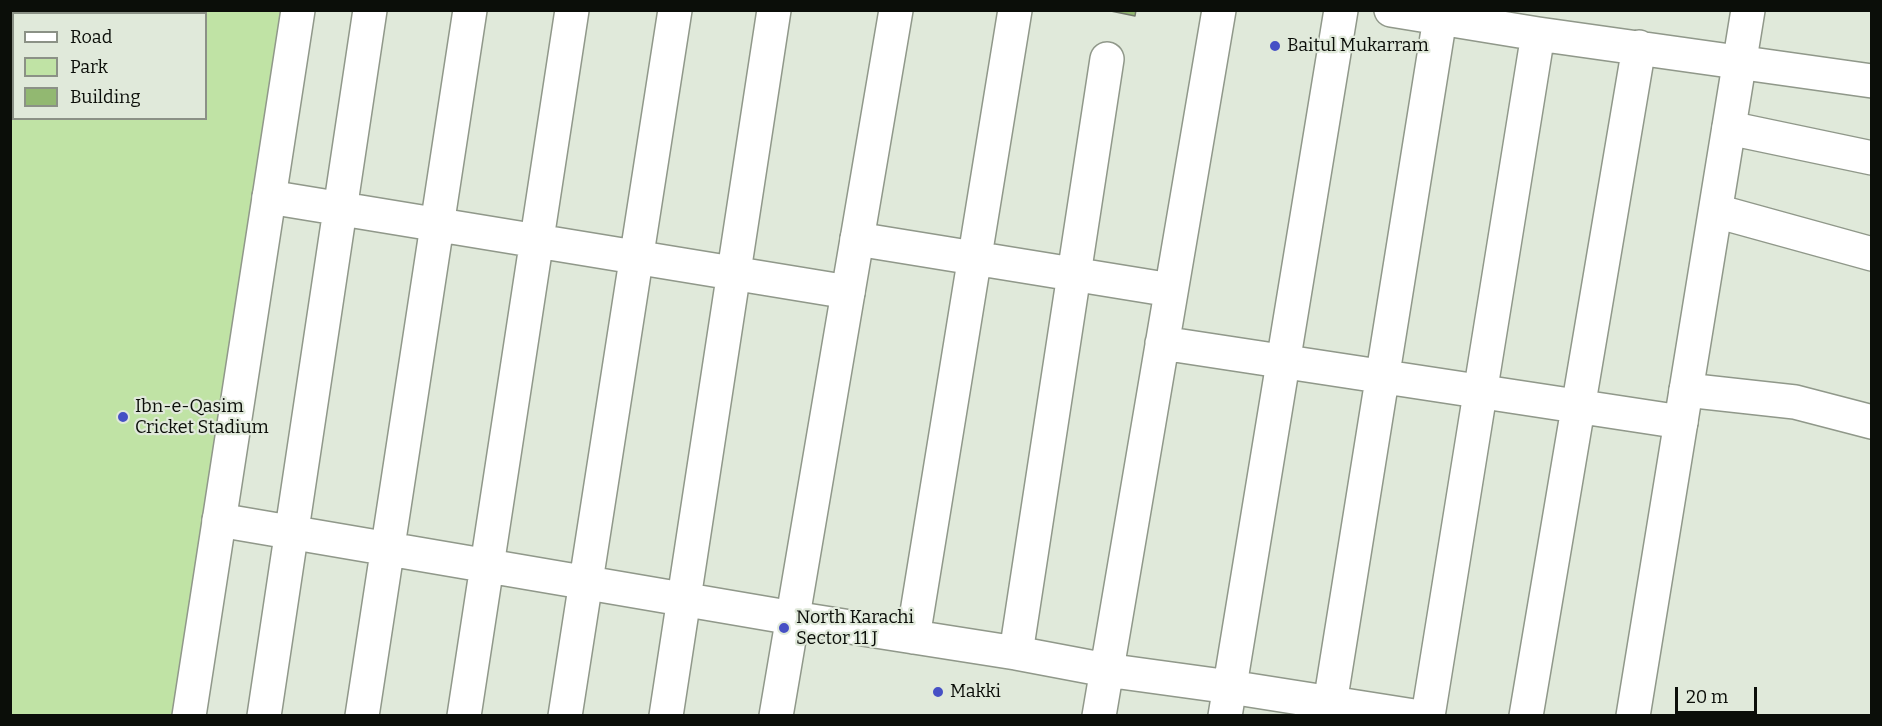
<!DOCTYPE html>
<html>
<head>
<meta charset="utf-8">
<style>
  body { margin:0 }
  #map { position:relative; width:1882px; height:726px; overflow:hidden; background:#e0e9da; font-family:Bitter,serif }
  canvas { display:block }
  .frame { position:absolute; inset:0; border:12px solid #0b0e09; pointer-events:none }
  .legend { position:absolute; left:12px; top:12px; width:195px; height:108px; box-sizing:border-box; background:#e0e9da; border:2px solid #8b9186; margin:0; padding:8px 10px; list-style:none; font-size:18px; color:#0b0e09 }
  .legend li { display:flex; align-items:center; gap:12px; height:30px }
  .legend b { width:30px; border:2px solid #8b9186 }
  .scale { position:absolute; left:1675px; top:687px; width:82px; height:27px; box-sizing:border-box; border:3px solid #0b0e09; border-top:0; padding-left:8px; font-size:18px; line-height:21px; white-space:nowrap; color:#0b0e09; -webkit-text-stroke:4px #e0e9da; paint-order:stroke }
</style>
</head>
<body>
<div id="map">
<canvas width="1882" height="726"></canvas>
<div class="frame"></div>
<ul class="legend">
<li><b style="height:8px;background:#fff"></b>Road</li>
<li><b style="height:16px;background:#c0e3a5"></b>Park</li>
<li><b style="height:16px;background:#92b871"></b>Building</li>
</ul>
<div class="scale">20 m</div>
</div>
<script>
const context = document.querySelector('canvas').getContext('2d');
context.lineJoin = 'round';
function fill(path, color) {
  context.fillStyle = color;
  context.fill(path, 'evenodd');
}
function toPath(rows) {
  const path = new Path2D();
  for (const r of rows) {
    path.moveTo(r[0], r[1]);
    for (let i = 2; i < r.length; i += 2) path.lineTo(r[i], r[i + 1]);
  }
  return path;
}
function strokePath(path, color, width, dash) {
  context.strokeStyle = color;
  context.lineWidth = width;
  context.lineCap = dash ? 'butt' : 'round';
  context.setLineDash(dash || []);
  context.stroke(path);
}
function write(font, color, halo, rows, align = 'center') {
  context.font = font + ' Bitter,serif';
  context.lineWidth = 4.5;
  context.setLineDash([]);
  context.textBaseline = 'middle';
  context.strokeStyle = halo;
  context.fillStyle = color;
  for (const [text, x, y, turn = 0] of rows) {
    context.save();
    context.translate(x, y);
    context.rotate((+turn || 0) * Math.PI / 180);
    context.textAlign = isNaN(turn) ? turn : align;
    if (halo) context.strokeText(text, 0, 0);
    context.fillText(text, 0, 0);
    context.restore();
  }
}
const green = toPath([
  [10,11,298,11,189,715,11,715],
  [14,14,206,14,206,118,14,118]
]);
const building = toPath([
  [1106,10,1136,10,1135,16,1106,10]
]);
const minor = toPath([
  [1391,10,1538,34,1872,81],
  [1729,128,1872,158],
  [269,197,848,292],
  [1716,211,1872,254],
  [857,239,1171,290],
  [1162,343,1681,422],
  [1686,390,1795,402,1872,422],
  [219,520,793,618,1016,653,1106,670,1230,687,1414,716],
  [913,637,1015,10],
  [1016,653,1107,59],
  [264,716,370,10],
  [362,716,470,10],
  [464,716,572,10],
  [565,716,675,10],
  [666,716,774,10],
  [1099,716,1219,10],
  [1225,716,1341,10],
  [1328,716,1440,18],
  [1428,716,1538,34],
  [1526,716,1639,47]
]);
const tertiary = toPath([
  [189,716,298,10],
  [776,716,896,10],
  [1633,716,1748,10]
]);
const markers = [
  [1275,46,6,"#4650c5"],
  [123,417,6,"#4650c5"],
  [784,628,6,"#4650c5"],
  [938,692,6,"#4650c5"]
];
const poiNames = [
  ["Baitul Mukarram",1287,46],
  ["Ibn-e-Qasim",135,407],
  ["Cricket Stadium",135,428],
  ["North Karachi",796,618],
  ["Sector 11 J",796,639],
  ["Makki",950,692]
];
fill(green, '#c0e3a5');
fill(building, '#92b871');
strokePath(building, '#71786b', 1.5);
strokePath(minor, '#90988a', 36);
strokePath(tertiary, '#90988a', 36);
strokePath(minor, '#fff', 33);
strokePath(tertiary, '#fff', 33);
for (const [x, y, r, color] of markers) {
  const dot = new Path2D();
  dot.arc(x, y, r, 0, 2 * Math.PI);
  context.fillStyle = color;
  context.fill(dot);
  strokePath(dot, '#e0e9da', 2);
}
write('18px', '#0b0e09', '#e0e9da', poiNames, 'left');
</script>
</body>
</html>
